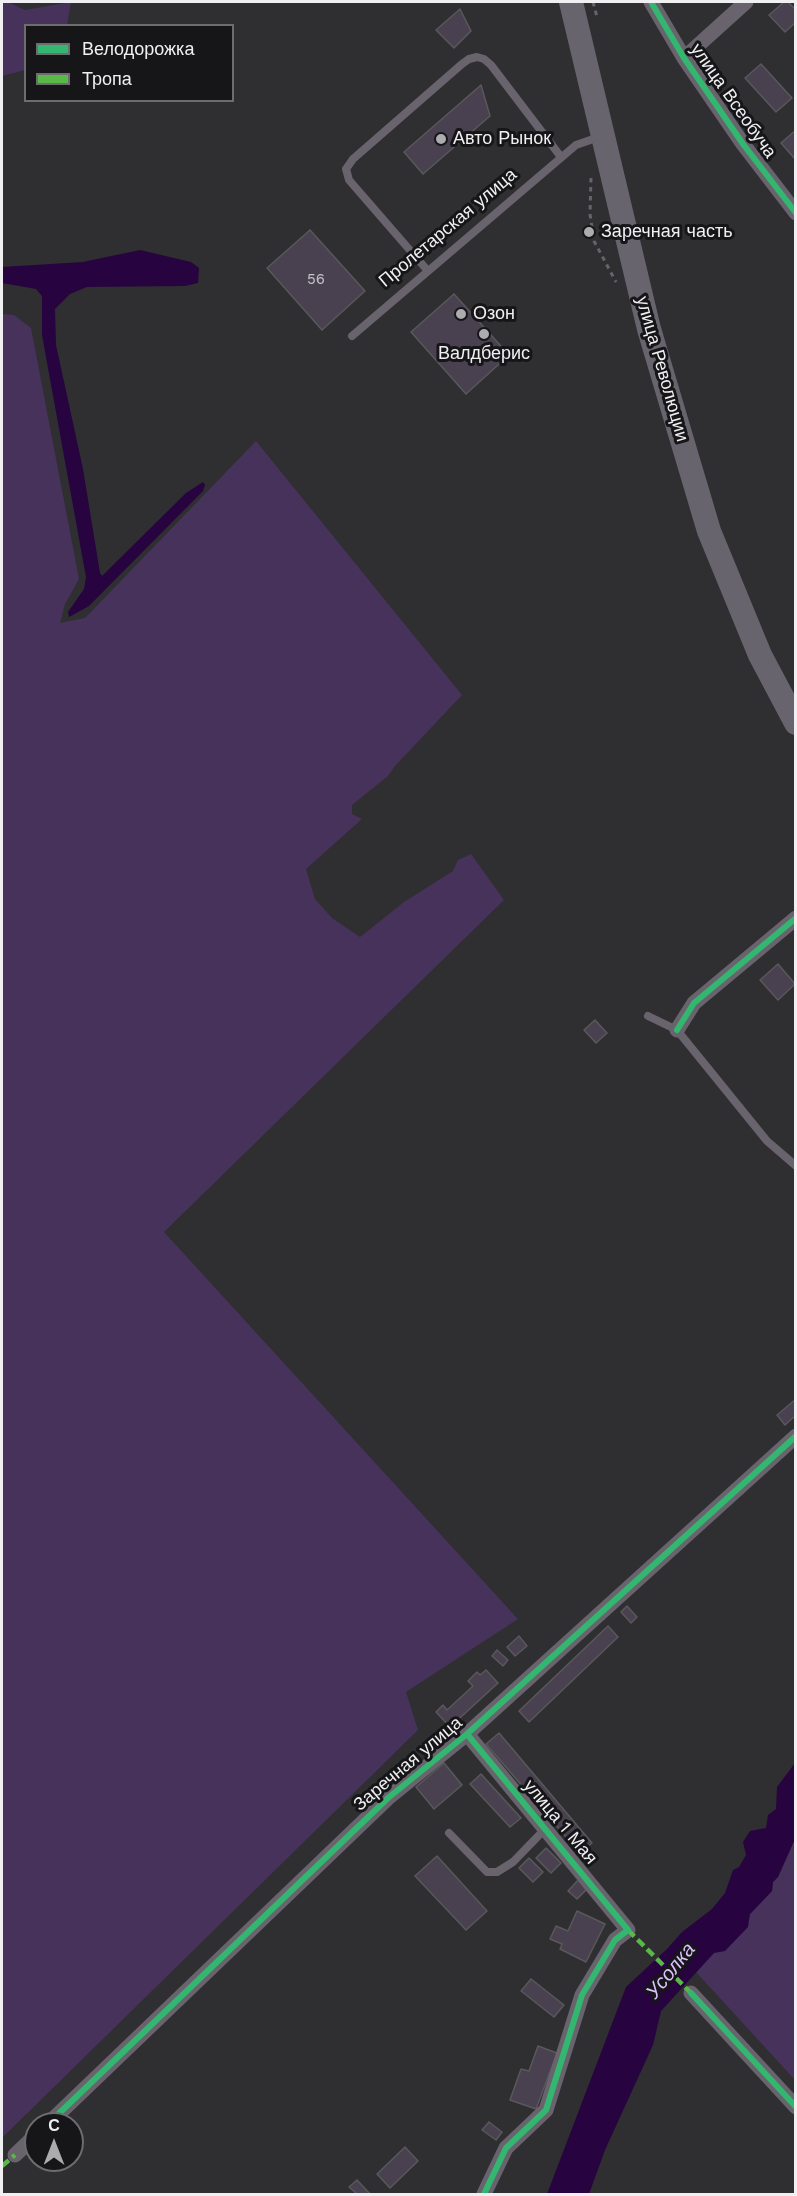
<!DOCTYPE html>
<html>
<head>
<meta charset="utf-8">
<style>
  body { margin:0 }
  #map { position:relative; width:797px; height:2196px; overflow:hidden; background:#2f2e30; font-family:"Work Sans",sans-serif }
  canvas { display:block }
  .frame { position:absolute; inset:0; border:3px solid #f0eff2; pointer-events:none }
  .legend { position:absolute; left:24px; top:24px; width:210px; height:78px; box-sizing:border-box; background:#161517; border:2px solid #6d6c6f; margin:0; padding:8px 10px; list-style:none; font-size:18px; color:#f0eff2 }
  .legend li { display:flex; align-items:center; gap:12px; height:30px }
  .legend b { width:30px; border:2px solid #6d6c6f }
  .north { position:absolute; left:24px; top:2112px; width:60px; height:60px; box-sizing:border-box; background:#161517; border:2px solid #6d6c6f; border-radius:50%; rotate:0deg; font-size:16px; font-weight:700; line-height:24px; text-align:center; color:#f0eff2 }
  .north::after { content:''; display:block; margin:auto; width:21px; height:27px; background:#acabae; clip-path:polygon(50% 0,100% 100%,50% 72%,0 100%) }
</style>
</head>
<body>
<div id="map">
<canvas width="797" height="2196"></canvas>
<div class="frame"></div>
<ul class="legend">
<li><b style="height:8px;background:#33b770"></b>Велодорожка</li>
<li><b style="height:8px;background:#58b947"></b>Тропа</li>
</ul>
<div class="north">С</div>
</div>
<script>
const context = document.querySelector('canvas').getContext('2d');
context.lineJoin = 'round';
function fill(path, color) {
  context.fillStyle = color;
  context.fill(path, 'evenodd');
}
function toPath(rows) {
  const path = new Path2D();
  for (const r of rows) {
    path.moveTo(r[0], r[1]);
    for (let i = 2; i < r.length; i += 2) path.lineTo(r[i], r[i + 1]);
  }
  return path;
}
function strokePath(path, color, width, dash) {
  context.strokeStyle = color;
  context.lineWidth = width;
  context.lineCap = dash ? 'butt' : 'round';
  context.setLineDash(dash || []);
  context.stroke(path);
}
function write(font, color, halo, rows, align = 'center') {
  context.font = font + ' "Work Sans",sans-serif';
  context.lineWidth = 6;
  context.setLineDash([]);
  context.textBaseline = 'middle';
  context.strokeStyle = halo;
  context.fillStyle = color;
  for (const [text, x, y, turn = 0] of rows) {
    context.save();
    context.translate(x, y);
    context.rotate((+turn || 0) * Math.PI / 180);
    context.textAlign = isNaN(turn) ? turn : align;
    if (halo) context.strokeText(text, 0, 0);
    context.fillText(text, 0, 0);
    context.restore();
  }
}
const green = toPath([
  [2,2,8,2,25,10,71,2,67,25,26,26,25,70,2,76],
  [2,314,14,315,31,328,79,579,65,604,60,623,85,618,256,441,462,695,395,766,388,776,352,805,352,814,362,819,306,869,315,899,332,918,360,937,404,902,453,871,458,860,471,854,504,900,164,1232,518,1619,406,1692,418,1730,2,2138],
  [795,1839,795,2080,696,1972,772,1891,773,1882,778,1877]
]);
const water = toPath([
  [140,250,191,262,199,268,198,283,185,286,87,287,70,294,55,309,56,345,83,469,100,573,102,576,186,493,203,482,205,485,203,491,89,606,69,617,68,612,84,589,86,577,42,335,42,296,36,289,2,283,2,267,83,262],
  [795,1763,795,1839,778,1877,773,1882,772,1891,750,1914,748,1927,725,1951,714,1953,661,2011,653,2045,605,2150,589,2194,547,2194,626,1987,667,1949,682,1932,712,1909,725,1893,733,1870,739,1867,746,1855,743,1842,750,1831,766,1828,768,1815,776,1809,777,1787]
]);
const building = toPath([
  [784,2,788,2,796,10,796,22,785,32,769,15,784,2],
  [460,9,471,31,454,48,436,30,460,9],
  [761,64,792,98,776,112,745,78,761,64],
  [481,85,490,116,423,174,404,152,481,85],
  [796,130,796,158,795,159,781,143,796,130],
  [310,230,365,291,322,330,267,268,310,230],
  [454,294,509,355,466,394,411,332,454,294],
  [778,964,795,984,778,1000,760,980,778,964],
  [595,1020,607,1033,596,1043,584,1030,595,1020],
  [796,1399,796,1415,785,1425,777,1415,796,1399],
  [627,1606,637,1617,631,1623,621,1612,627,1606],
  [608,1626,618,1637,529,1722,519,1711,608,1626],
  [519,1636,527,1646,515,1656,507,1647,519,1636],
  [497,1650,508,1660,503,1666,492,1656,497,1650],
  [486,1670,498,1683,450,1727,436,1712,443,1705,447,1710,473,1686,468,1681,477,1672,480,1675,486,1670],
  [499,1733,592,1843,580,1853,486,1744,499,1733],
  [444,1763,462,1785,434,1809,416,1787,444,1763],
  [481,1774,521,1818,510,1827,470,1784,481,1774],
  [546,1848,561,1863,551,1873,536,1858,546,1848],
  [437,1856,487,1911,466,1930,415,1876,437,1856],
  [529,1858,543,1872,533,1882,519,1868,529,1858],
  [580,1878,589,1887,577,1899,568,1891,580,1878],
  [577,1911,605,1924,586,1962,560,1949,562,1944,550,1939,556,1926,568,1931,577,1911],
  [531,1979,564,2005,554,2017,521,1991,531,1979],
  [538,2046,557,2053,536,2109,510,2100,521,2069,529,2071,538,2046],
  [489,2122,502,2132,496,2140,482,2130,489,2122],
  [405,2147,418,2161,390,2188,377,2174,405,2147],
  [357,2180,370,2194,357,2194,349,2187,357,2180]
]);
const path = toPath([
  [593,2,597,17],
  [591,178,590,214,594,241,616,282]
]);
const service = toPath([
  [428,271,349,180,346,169,353,159,462,64,469,59,477,57,484,59,491,65,561,157],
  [352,336,576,145,599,137],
  [648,1016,677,1030,767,1141,796,1166],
  [449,1833,487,1872,497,1872,513,1862,546,1828]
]);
const minor = toPath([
  [651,2,684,58,743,144,796,213],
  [684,58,746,2],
  [677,1030,694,1003,796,918],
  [467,1734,628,1930,615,1940,582,1995,546,2110,506,2148,484,2194],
  [691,1993,796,2107],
  [48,2124,388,1798,467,1734,796,1436],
  [15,2155,36,2135]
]);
const primary = toPath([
  [571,2,649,329,709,531,760,655,796,723]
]);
const quiet = toPath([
  [628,1930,691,1993],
  [2,2166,15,2155]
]);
const cycleway = toPath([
  [651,2,684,58,743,144,796,213],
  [677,1030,694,1003,796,918],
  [467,1734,628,1930,615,1940,582,1995,546,2110,506,2148,484,2194],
  [691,1993,796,2107],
  [48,2124,388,1798,467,1734,796,1436]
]);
const markers = [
  [441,139,6,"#acabae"],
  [589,232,6,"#acabae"],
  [461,314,6,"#acabae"],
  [484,334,6,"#acabae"]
];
const numberNames = [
  ["56",316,280]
];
const streetNames = [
  ["улица Всеобуча",733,101,55],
  ["Пролетарская улица",448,228,-40],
  ["улица Революции",662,369,74],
  ["Заречная улица",408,1764,-40],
  ["улица 1 Мая",560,1822,50]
];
const poiNames = [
  ["Авто Рынок",453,139],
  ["Заречная часть",601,232],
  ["Озон",473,314],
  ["Валдберис",484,354,"center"]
];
const waterNames = [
  ["Усолка",671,1971,-51]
];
fill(green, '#47325c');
fill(water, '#270440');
fill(building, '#494150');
strokePath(building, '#59585a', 1.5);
strokePath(path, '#66646a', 3, [4.5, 4.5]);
strokePath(service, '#68636d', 8);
strokePath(minor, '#68636d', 15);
strokePath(primary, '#68646e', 24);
strokePath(quiet, '#58b947', 4.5, [9, 4.5]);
strokePath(cycleway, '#33b770', 6);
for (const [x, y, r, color] of markers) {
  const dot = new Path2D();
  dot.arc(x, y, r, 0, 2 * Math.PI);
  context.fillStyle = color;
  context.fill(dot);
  strokePath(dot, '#161517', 2);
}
write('15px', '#c6c4ca', null, numberNames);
write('18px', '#f0eff2', '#161517', streetNames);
write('18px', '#f0eff2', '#161517', poiNames, 'left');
write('italic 20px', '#ddc1fe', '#161517', waterNames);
</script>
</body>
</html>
